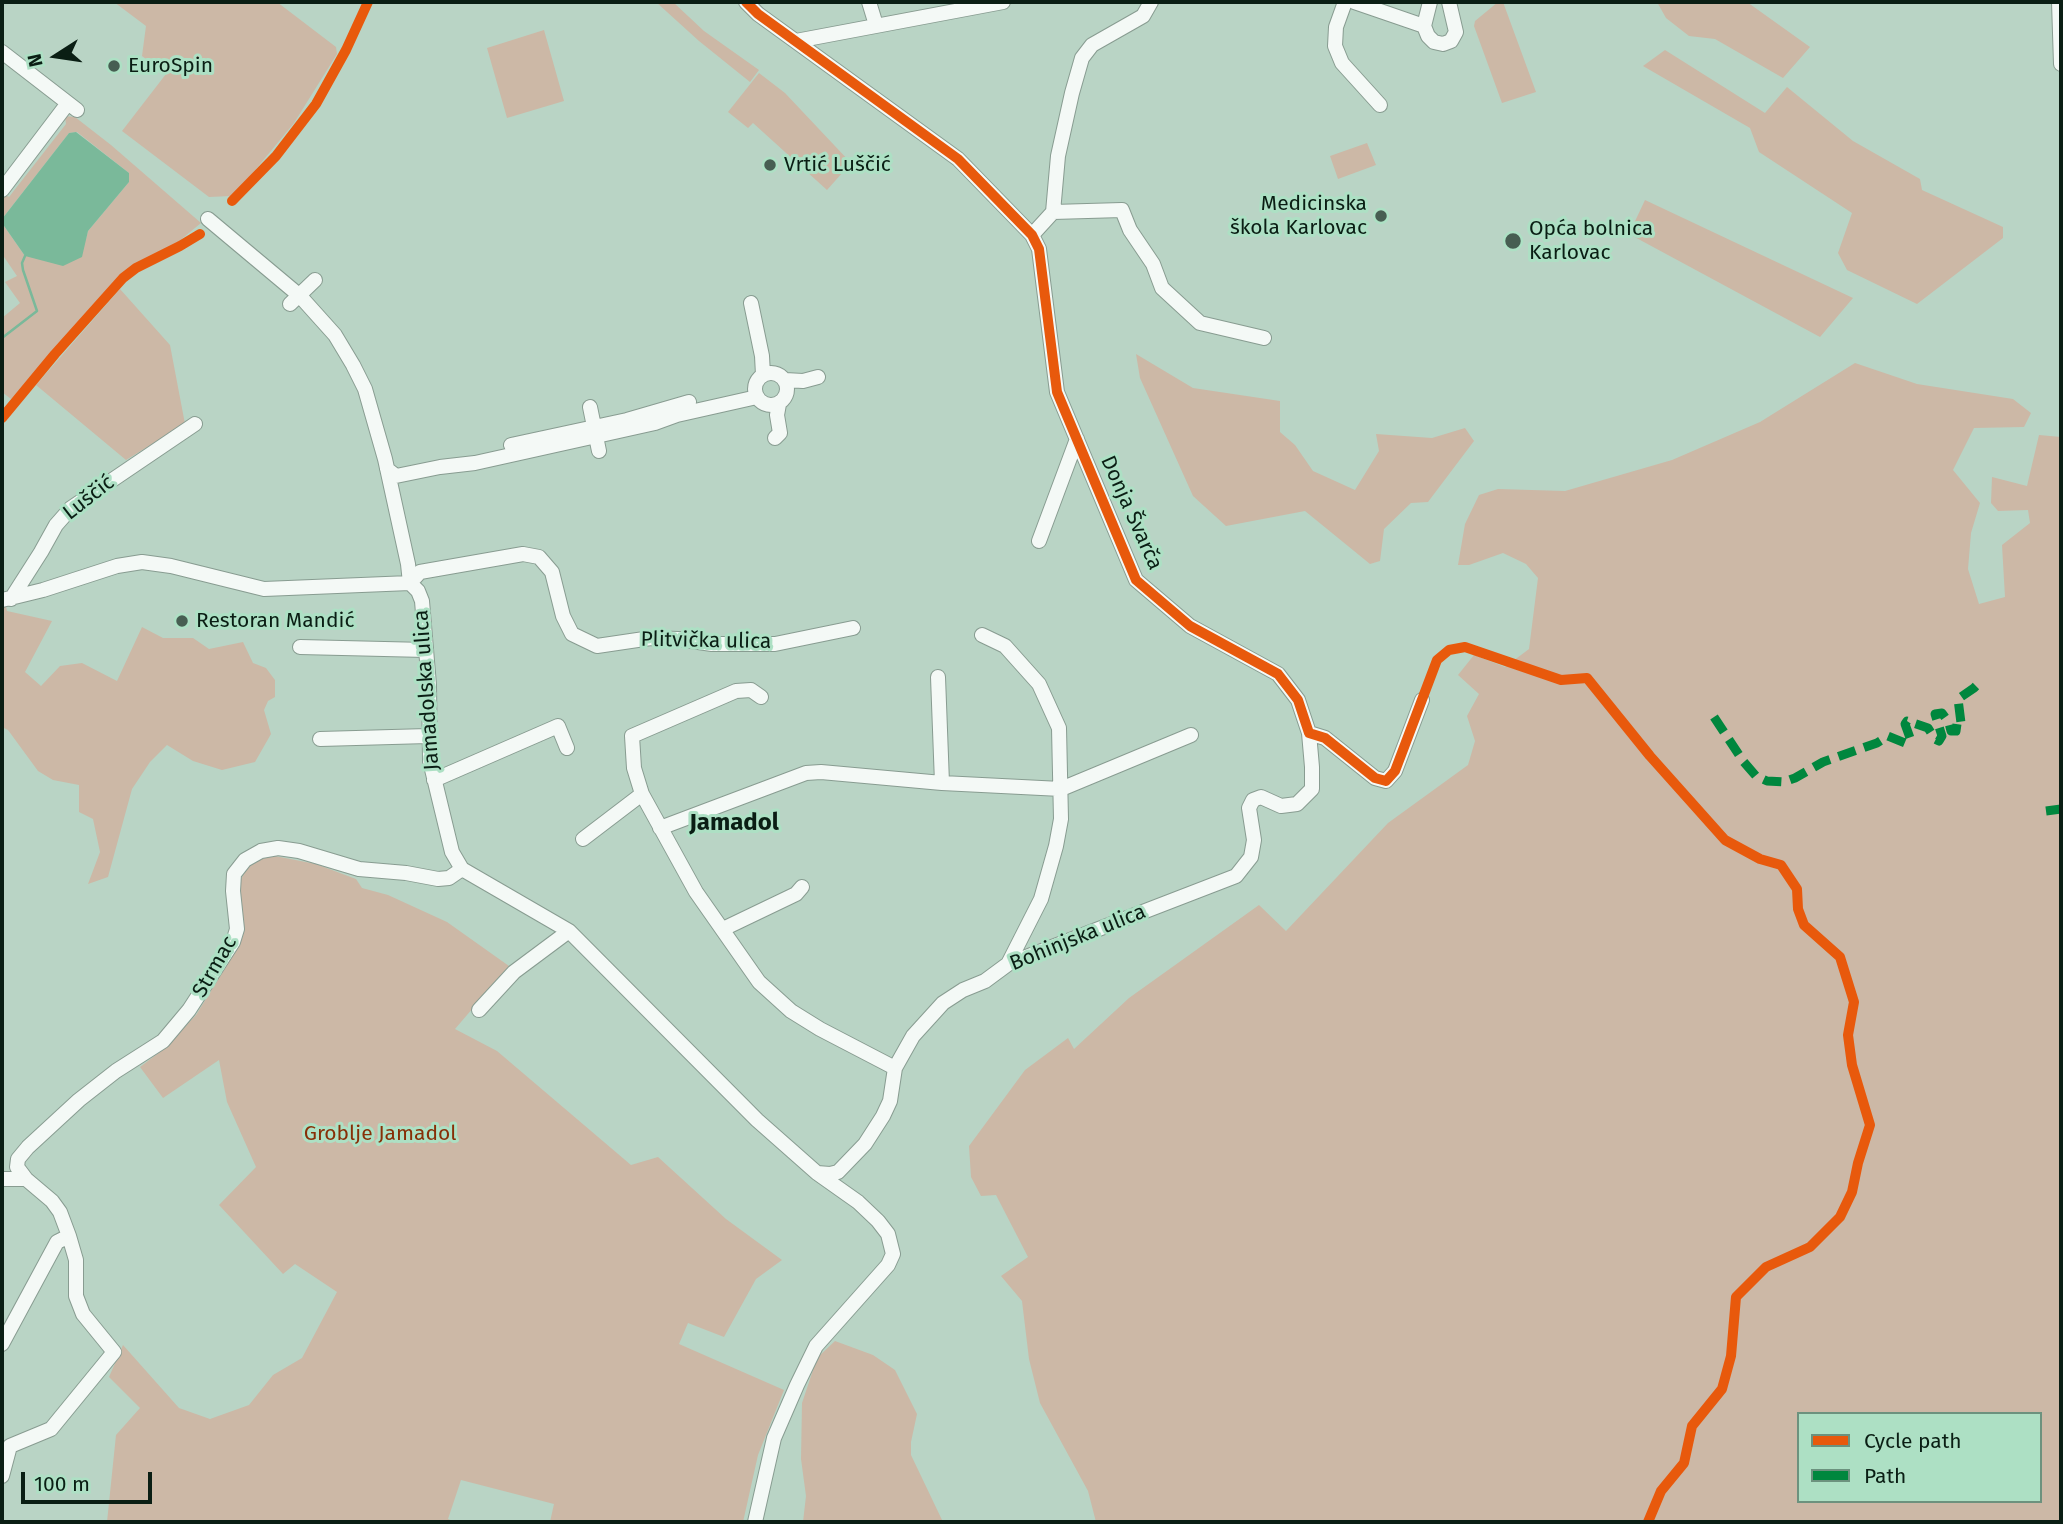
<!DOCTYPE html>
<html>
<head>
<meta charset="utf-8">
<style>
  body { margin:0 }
  #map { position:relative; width:2063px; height:1524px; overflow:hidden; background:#b9d4c5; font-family:"Fira Sans",sans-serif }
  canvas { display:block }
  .frame { position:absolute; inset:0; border:4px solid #0a1e14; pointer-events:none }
  .legend { position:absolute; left:1797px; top:1412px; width:245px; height:91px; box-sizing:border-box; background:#ade0c4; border:2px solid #6c927e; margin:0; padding:9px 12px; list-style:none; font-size:21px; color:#0a1e14 }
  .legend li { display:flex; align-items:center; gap:14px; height:35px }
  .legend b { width:35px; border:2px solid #6c927e }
  .north { position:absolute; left:21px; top:21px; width:70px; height:70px; -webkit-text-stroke:5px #ade0c4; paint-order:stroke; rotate:258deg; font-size:19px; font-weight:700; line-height:28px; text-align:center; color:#0a1e14 }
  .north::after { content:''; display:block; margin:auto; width:24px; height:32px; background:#0a1e14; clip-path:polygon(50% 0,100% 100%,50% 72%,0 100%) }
  .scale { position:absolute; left:21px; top:1472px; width:131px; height:32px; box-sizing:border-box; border:4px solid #0a1e14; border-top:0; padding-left:9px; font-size:21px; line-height:24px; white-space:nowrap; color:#0a1e14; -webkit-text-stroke:5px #ade0c4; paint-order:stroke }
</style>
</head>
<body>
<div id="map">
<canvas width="2063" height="1524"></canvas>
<div class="frame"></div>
<ul class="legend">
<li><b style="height:9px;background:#e8590c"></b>Cycle path</li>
<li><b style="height:9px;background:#00873e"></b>Path</li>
</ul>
<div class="north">N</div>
<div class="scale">100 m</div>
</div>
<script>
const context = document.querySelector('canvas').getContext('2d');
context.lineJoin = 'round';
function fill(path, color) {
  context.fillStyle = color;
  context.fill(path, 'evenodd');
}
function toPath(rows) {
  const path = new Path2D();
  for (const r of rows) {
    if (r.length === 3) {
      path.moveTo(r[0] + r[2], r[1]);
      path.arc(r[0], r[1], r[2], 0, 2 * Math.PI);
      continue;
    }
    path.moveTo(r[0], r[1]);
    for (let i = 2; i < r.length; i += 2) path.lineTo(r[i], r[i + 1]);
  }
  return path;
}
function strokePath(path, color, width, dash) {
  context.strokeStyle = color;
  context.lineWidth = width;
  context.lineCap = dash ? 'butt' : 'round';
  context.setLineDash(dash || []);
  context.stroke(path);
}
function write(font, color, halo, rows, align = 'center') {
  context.font = font + ' "Fira Sans",sans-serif';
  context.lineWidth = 6;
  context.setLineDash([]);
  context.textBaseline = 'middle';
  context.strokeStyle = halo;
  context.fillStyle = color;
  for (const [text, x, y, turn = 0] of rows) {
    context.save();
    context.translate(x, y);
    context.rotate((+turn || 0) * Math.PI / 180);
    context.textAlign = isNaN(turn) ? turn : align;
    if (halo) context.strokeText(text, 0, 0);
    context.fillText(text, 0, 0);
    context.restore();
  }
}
const green = toPath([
  [114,2,277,2,336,47,337,54,294,123,251,175,231,196,209,197,122,131,166,74,142,56,146,26],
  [656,2,673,2,704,31,759,70,750,82,699,41],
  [1498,2,1503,2,1536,92,1502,103,1474,26,1475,21],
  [1657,2,1747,2,1810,47,1783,78,1715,39,1689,36,1666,18],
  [544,30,564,101,507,118,487,48],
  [1665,50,1765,113,1787,87,1853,141,1920,179,1922,190,2003,227,2003,238,1917,304,1847,270,1838,253,1852,213,1759,152,1750,128,1643,66],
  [759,73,785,93,851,163,827,190,753,123,748,128,728,112],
  [65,116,75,117,111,145,201,223,178,242,132,266,115,281,11,399,2,392,2,318,20,303,5,282,17,276,2,254,2,223,25,256,86,239,88,231,129,182,129,173,77,132,69,133,2,219,2,197,4,194,9,197,66,124],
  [1367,143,1376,165,1338,179,1330,156],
  [1645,200,1853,298,1820,337,1629,234],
  [120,289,170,345,185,424,126,460,36,385],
  [1136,354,1193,388,1280,401,1280,432,1295,445,1313,471,1355,490,1379,451,1376,434,1432,438,1465,428,1474,441,1428,502,1411,503,1384,529,1380,561,1370,564,1305,511,1226,526,1193,496,1140,378],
  [1855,363,1917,384,2013,399,2031,413,2024,427,1974,428,1953,470,1980,503,1971,533,1968,569,1979,604,2005,597,2002,545,2030,523,2028,510,1998,511,1991,503,1992,477,2027,486,2039,435,2061,437,2061,1522,1096,1522,1088,1491,1040,1403,1029,1359,1022,1301,1001,1276,1028,1257,996,1195,981,1196,971,1177,969,1146,1025,1070,1068,1038,1074,1049,1129,998,1259,905,1286,931,1388,823,1468,765,1475,741,1467,716,1479,694,1458,675,1474,655,1505,667,1529,649,1538,578,1526,564,1503,553,1469,565,1458,565,1465,524,1479,495,1498,489,1565,491,1672,460,1760,422],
  [1799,1414,2040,1414,2040,1501,1799,1501],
  [6,606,7,611,52,621,25,672,41,686,60,666,82,663,117,681,142,627,163,638,193,638,209,649,243,642,253,663,266,668,275,680,275,697,268,701,264,710,271,734,255,762,222,770,193,761,167,745,150,762,132,789,108,877,88,884,100,852,93,819,79,812,79,785,53,780,38,771,8,730,2,727,2,607],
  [275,856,316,864,356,879,362,888,388,895,447,922,509,966,455,1029,497,1051,631,1165,658,1157,726,1219,782,1260,756,1279,724,1337,688,1323,679,1344,784,1390,758,1455,743,1522,550,1522,554,1504,461,1480,448,1519,455,1522,107,1522,116,1435,140,1408,109,1377,123,1345,179,1408,210,1419,249,1405,273,1375,302,1358,337,1292,295,1264,283,1274,219,1205,256,1167,227,1102,219,1060,163,1098,140,1067,165,1048,196,1015,230,960,242,931,239,883,247,868,261,859],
  [835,1341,873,1355,895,1370,917,1414,911,1442,911,1455,943,1522,803,1522,806,1496,801,1459,802,1403,817,1358]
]);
const water = toPath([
  [76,132,129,173,129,182,88,231,82,257,63,266,25,256,2,223,2,219,69,133]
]);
const stream = toPath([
  [2,338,37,311,23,270,22,263,25,256]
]);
const minor = toPath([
  [746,2,758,14,958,159,1032,235,1039,249,1057,392,1136,580,1190,626,1278,674,1298,700,1309,733,1312,767,1312,789,1297,804,1281,806,1261,797,1253,800,1249,808,1254,840,1251,857,1236,876,1008,964,985,981,963,990,943,1003,913,1036,895,1068,890,1101,883,1116,865,1144,838,1172,830,1174,817,1173],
  [869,2,876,25],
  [1345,2,1336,27,1335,46,1342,63,1380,105],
  [1354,2,1424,26],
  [1430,2,1424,26,1428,36,1434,42,1443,44,1451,41,1456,32,1449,2],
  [2059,2,2061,64],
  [796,41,1003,2],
  [2,52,77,110],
  [2,190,68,103],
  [1053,212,1122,210,1130,230,1153,264,1162,288,1200,323,1264,338],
  [208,219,300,296,335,335,353,365,365,389,385,459,408,564,410,583],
  [1032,235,1053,212,1058,156,1072,93,1082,58,1092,45,1143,16,1151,2],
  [751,303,762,356,763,375],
  [290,304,315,280],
  [771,389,16],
  [785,380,803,381,818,377],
  [590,407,599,451],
  [775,438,780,433,777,415,779,404],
  [511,445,627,420,689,402],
  [387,469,396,476,440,467,475,463,655,423,677,415,757,397],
  [1039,541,1077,439],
  [410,583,420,572,523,554,539,557,552,572,563,616,572,634,597,646,651,638,678,639,712,644,775,644,853,628],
  [11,599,41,552,56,525,71,508,195,424],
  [2,600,43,590,117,566,142,562,171,566,264,589,410,583,418,591,422,601,429,685,430,761,452,852,462,869,569,931,757,1120,817,1173,858,1202,878,1221,888,1234,893,1254,888,1265,816,1346,797,1385,774,1438,755,1522],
  [982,635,1005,646,1039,684,1059,728,1061,819,1056,846,1041,899,1008,964],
  [300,647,426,650],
  [938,677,942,783],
  [761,697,751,690,736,691,632,736,634,768,642,794,696,892,759,982,791,1011,820,1029,895,1068],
  [1309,733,1325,738,1375,778,1386,781,1395,771,1422,700],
  [320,739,428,736],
  [434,780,558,726,567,748],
  [660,828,806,773,821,772,942,783,1061,789,1191,735],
  [583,839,642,794],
  [723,929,796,894,802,887],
  [479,1010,514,972,569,931],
  [2,1179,26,1179,17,1167,18,1159,28,1147,79,1100,116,1071,163,1041,189,1010,233,942,237,929,233,891,234,874,245,860,261,851,278,848,299,851,359,869,406,873,438,879,449,878,462,869],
  [2,1344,57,1242,69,1236,60,1212,52,1201,26,1179],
  [2,1476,10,1446,51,1429,114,1352,83,1314,76,1296,76,1260,69,1236]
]);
const quiet = toPath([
  [1714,717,1743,761,1756,776,1767,781,1784,782,1795,778,1823,762,1877,743,1888,736,1905,743,1909,742,1910,738,1905,724,1907,721,1928,728,1935,739,1939,741,1942,736,1935,714,1942,713,1949,723,1951,731,1956,731,1957,724,1961,726,1961,723,1958,699,1974,688,1982,680],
  [2046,811,2061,809]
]);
const cycleway = toPath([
  [746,2,758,14,958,159,1032,235,1039,249,1057,392,1136,580,1190,626,1278,674,1298,700,1309,733,1325,738,1375,778,1386,781,1395,771,1437,660,1449,650,1465,647,1561,680,1587,678,1650,756,1725,840,1760,859,1781,865,1797,889,1798,909,1804,925,1840,957,1854,1002,1848,1035,1852,1065,1870,1125,1858,1163,1852,1192,1840,1217,1810,1247,1766,1267,1736,1297,1731,1356,1722,1389,1692,1426,1684,1463,1661,1491,1648,1522],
  [232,201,276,156,316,104,346,50,368,2],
  [2,418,55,354,123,278,136,268,180,246,200,234]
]);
const markers = [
  [114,66,7,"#475e52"],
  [770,165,7,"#475e52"],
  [1381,216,7,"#475e52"],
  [1513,241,9,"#475e52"],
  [182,621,7,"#475e52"]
];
const poiNames = [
  ["EuroSpin",128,66],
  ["Vrtić Luščić",784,165],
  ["Medicinska",1367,204,"right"],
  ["škola Karlovac",1367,228,"right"],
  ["Opća bolnica",1529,229],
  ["Karlovac",1529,253],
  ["Restoran Mandić",196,621]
];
const streetNames = [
  ["Luščić",89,498,-38],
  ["Donja Švarča",1131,513,66],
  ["Plitvička ulica",706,641,1],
  ["Jamadolska ulica",427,690,-94],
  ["Bohinjska ulica",1078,938,-22],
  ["Strmac",215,967,-60]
];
const parkNames = [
  ["Groblje Jamadol",380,1134]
];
const quarterNames = [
  ["Jamadol",734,823]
];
fill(green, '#ccb8a6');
fill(water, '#7ab99a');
strokePath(stream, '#7ab99a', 2.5);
strokePath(minor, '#889c91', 16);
strokePath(minor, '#f4f9f6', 14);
strokePath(quiet, '#00873e', 9, [18, 9]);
strokePath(cycleway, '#e8590c', 10);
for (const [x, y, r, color] of markers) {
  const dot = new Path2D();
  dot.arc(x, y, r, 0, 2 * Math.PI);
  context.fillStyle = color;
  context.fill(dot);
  strokePath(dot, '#ade0c4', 2.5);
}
write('21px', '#0a1e14', '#ade0c4', poiNames, 'left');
write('21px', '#0a1e14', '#ade0c4', streetNames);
write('21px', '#872f07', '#ade0c4', parkNames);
write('bold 24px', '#0a1e14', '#ade0c4', quarterNames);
</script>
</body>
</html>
